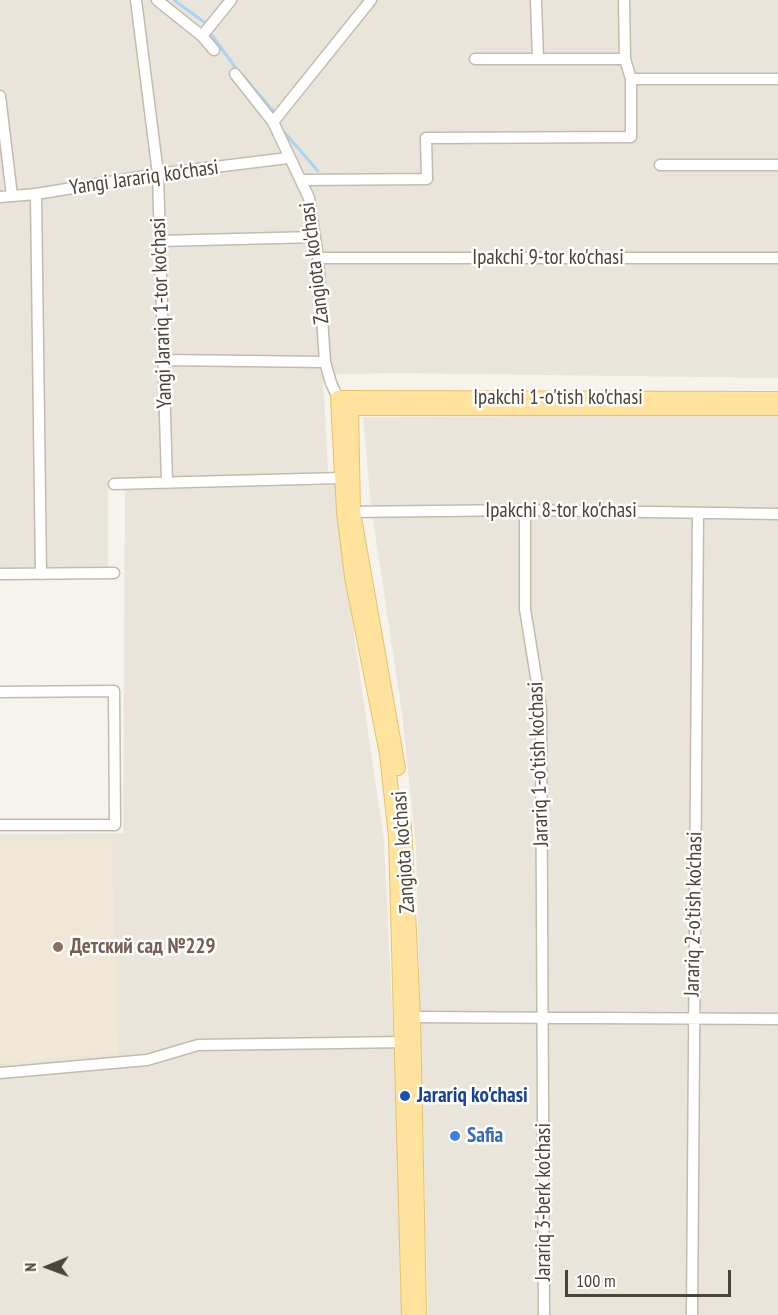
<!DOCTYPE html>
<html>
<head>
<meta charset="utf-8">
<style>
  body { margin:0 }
  #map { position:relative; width:778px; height:1315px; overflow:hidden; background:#f6f3ec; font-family:"PT Sans Narrow",sans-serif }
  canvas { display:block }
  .north { position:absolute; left:18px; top:1237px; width:60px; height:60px; -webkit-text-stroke:4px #fff; paint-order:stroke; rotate:269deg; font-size:16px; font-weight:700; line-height:24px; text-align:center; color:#4b4439 }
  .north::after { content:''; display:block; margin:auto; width:21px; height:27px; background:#4b4439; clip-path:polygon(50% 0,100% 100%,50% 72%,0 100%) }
  .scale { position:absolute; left:565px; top:1270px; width:166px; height:27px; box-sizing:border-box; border:3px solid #4b4439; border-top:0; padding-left:8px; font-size:18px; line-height:21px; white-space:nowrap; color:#4b4439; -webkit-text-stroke:4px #fff; paint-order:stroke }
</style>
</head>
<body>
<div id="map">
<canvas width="778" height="1315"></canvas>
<div class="north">N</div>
<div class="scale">100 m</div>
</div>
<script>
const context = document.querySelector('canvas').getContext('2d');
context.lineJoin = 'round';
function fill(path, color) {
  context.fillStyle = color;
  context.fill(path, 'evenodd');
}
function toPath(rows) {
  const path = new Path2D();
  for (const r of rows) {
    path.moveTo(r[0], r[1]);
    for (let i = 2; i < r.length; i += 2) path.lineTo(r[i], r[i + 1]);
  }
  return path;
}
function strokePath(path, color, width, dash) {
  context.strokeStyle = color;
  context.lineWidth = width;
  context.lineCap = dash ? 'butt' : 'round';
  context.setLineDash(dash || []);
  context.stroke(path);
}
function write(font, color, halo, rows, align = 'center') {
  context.font = font + ' "PT Sans Narrow",sans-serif';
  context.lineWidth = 5;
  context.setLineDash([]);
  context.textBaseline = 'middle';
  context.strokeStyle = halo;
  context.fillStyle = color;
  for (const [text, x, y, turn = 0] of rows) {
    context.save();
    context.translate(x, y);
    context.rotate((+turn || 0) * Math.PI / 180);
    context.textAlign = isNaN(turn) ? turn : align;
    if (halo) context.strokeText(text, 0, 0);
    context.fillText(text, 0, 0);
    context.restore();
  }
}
const residential = toPath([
  [0,0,778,0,778,378,391,373,323,375,328,473,108,478,108,567,0,568],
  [778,415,778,1315,428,1315,416,847,402,713,371,506,363,417],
  [338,485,353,628,384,841,407,1315,0,1315,0,834,123,833,125,490]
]);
const education = toPath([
  [0,841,112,841,118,1053,0,1064]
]);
const stream = toPath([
  [174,0,204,22],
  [211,34,238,71],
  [243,76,275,113],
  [284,132,318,171]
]);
const minor = toPath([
  [136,0,158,174,167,483],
  [157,0,202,36,214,50],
  [536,0,538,59],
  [202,36,231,0],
  [475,59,625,59],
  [235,74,273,122,309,198,318,258,325,362,331,383,338,398,344,403],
  [631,79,778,79],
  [0,96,12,196],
  [273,122,371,0],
  [660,165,778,165],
  [302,180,427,179,426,138,631,137,631,79,625,59,624,0],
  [36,194,41,574],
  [0,197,36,194,158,174,288,158],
  [160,241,315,237],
  [318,258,778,258],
  [165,360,325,362],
  [114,484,342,478],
  [525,510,525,609,541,708,544,1315],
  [347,512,525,510,778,514],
  [0,574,114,573],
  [0,692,114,691,115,825,0,825],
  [406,1017,778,1019],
  [0,1073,147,1060,198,1045,407,1042],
  [692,1315,698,513]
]);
const major = toPath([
  [398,768,353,512,351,408,778,408],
  [404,825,413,1017,419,1313],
  [409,1315,396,837,387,754,352,577,344,512,338,398,778,399]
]);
const markers = [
  [58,947,6,"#8d6e63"],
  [405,1096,6,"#1a4fb4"],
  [455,1136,6,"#3f7fe0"]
];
const streetNames = [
  ["Yangi Jarariq ko'chasi",144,178,-8],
  ["Ipakchi 9-tor ko'chasi",548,258],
  ["Zangiota ko'chasi",315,263,-97],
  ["Yangi Jarariq 1-tor ko'chasi",162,313,-92],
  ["Ipakchi 1-o'tish ko'chasi",558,398],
  ["Ipakchi 8-tor ko'chasi",561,511],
  ["Jarariq 1-o'tish ko'chasi",539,764,-92],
  ["Zangiota ko'chasi",404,852,-94],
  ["Jarariq 2-o'tish ko'chasi",694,914,-89],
  ["Jarariq 3-berk ko'chasi",544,1202,-90]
];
const educationNames = [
  ["Детский сад №229",70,947]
];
const transitNames = [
  ["Jarariq ko'chasi",417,1096]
];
const shopNames = [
  ["Safia",467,1136]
];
fill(residential, '#eae5da');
fill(education, '#efe8d6');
strokePath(stream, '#a9d4f2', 3);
strokePath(minor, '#c2bbae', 13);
strokePath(major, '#e6c16a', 16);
strokePath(minor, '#fff', 10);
strokePath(major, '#ffe39c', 14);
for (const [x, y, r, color] of markers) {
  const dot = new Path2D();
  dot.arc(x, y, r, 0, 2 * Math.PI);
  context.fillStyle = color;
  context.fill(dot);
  strokePath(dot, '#fff', 2);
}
write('21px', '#4b4439', '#fff', streetNames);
write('bold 21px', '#785e54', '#fff', educationNames, 'left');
write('bold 21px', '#164399', '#fff', transitNames, 'left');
write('bold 21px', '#366cbe', '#fff', shopNames, 'left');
</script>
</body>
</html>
